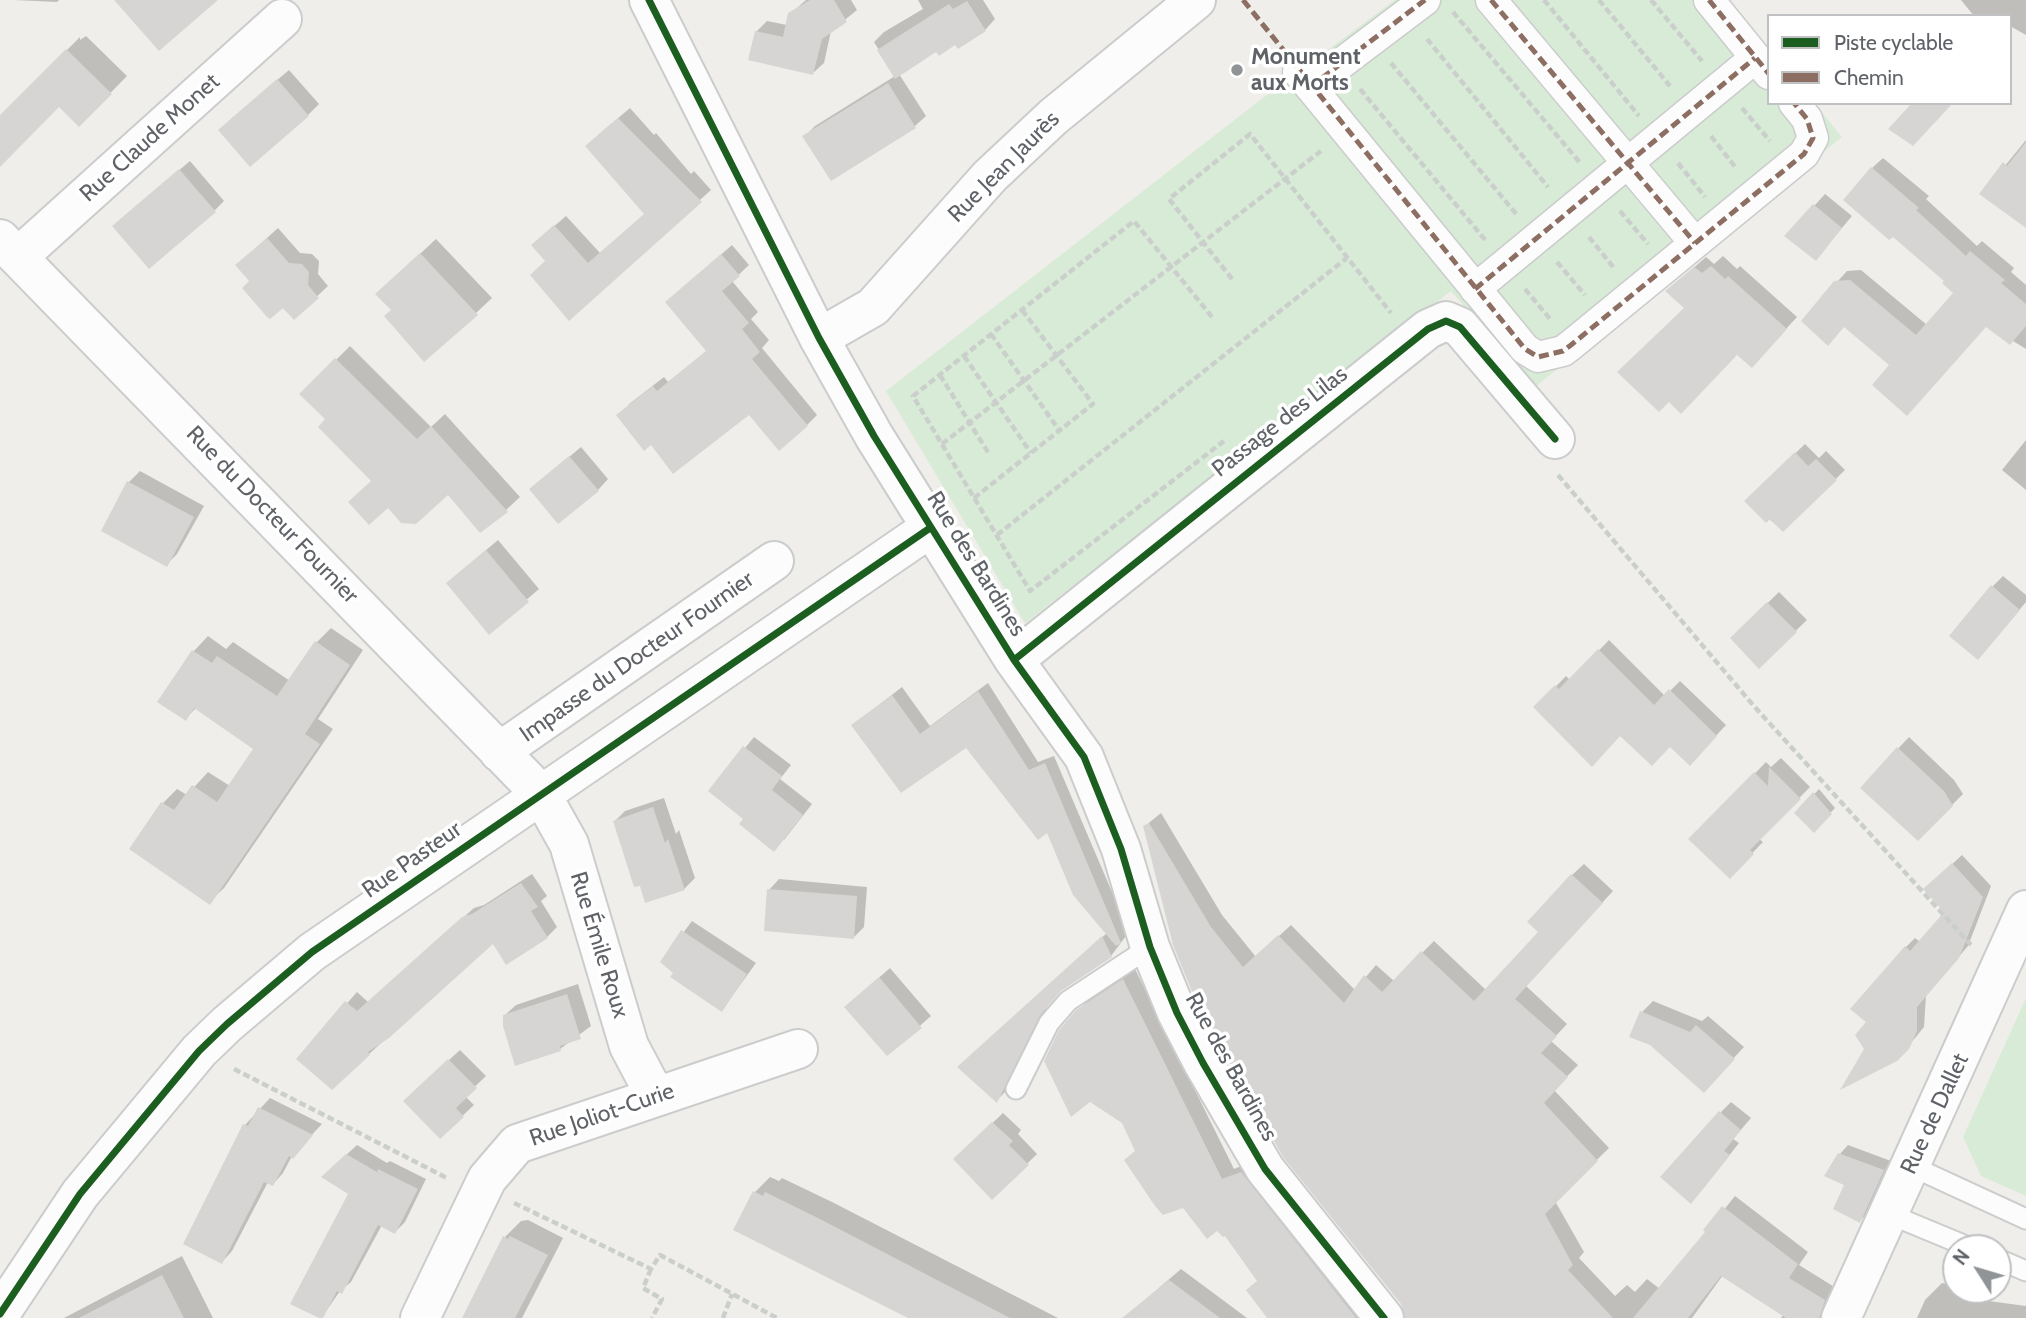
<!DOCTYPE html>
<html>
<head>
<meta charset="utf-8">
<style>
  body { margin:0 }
  #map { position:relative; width:2026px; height:1318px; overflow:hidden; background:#efeeea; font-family:Cabin,sans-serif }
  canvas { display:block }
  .legend { position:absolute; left:1767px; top:14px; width:245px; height:91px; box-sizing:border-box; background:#fff; border:2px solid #bfc1c3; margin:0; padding:9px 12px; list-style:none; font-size:21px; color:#5f6368 }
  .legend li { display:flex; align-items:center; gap:14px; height:35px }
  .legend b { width:35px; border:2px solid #bfc1c3 }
  .north { position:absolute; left:1942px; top:1234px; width:70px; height:70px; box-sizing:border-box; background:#fff; border:2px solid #bfc1c3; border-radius:50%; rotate:307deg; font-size:19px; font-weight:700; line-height:28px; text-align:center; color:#5f6368 }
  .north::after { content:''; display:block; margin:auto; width:24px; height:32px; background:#919496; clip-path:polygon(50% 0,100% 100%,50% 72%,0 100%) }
</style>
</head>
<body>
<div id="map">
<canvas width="2026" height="1318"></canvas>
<ul class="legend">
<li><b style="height:9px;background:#1b5e20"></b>Piste cyclable</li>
<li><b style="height:9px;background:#8d6e63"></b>Chemin</li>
</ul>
<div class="north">N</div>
</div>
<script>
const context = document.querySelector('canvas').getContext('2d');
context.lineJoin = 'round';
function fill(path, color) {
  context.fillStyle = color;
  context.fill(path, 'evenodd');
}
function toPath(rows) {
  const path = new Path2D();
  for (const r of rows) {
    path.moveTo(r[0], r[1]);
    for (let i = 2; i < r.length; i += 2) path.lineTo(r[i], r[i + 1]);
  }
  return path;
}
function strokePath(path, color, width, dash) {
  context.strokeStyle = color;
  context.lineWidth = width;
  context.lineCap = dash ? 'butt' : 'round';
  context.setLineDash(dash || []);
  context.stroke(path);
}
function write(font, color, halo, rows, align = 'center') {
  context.font = font + ' Cabin,sans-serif';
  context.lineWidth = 7;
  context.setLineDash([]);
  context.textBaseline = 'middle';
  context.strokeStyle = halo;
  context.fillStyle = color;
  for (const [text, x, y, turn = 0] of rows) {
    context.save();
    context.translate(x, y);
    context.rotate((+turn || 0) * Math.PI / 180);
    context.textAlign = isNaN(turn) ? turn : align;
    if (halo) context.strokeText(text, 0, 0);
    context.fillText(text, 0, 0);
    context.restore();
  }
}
const green = toPath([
  [1395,0,1728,0,1769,49,1769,103,1814,103,1842,137,1535,387,1451,291,1025,623,886,391,1255,104],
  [2026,998,2026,1196,1981,1176,1963,1137]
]);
const shadow = toPath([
  [14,0,59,0,57,2],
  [806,0,851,0,857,10,831,31,824,63,813,73,756,32,767,21,787,25,790,14],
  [918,0,983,0,995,19,985,30,936,49,899,74,926,116,915,126,831,179,805,136,815,126,895,76,874,42,884,32,923,9],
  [1961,0,2026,0,2026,35,2010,26,2010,16,1974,16],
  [86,36,127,76,79,125,59,104,0,151,0,117,80,37,80,40],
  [289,70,319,104,308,115,231,119],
  [630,108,654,135,656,133,691,174,694,171,711,190,569,318,547,260,544,235,566,216,600,253,645,214,598,135],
  [2026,140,2026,225,1982,194],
  [1883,158,1929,196,1926,199,1977,246,1982,241,2014,268,2011,272,2026,285,2026,349,1987,325,1891,365,1845,325,1836,283,1847,271,1861,270,1927,325,1956,293,1872,168],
  [190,161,224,201,215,210,124,217],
  [1825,194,1852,216,1816,259,1787,236],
  [278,228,300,253,312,254,319,261,318,274,328,286,294,318,252,281,248,255],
  [436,239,492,298,476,313,393,309,393,279],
  [732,245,749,265,732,281,758,312,751,319,769,340,762,348,817,415,807,425,749,412,628,405,664,377,668,382,708,350,678,292],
  [1723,256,1737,269,1740,266,1797,317,1763,354,1686,307,1667,291,1706,257,1714,264],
  [350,346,431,427,445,414,520,497,506,510,448,493,373,480,327,419,302,394],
  [2026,440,2026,490,2002,470],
  [1805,444,1819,458,1826,451,1845,470,1783,530,1746,501],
  [581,447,608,479,598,490,531,489],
  [140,471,204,506,177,554,167,564,104,530,129,482],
  [498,540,539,589,489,632,460,572],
  [2003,576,2026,595,2026,602,1988,647,1992,587],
  [1779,592,1807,620,1759,666,1732,638],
  [331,628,363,650,318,719,333,729,224,888,209,902,163,803,177,789,187,795,208,772,230,786,256,748,196,708,185,719,160,701,194,651,208,636,226,649,233,642,290,681,317,642],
  [1609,640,1665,696,1680,681,1726,725,1700,753,1621,734,1536,707,1566,676,1570,680],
  [988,683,1038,762,1054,756,1129,932,1111,956,1063,988,1049,1003,1006,1091,997,1100,969,1057,1107,933,1048,831,967,745,853,725,902,687,930,726],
  [754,737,791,765,780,779,812,804,784,840,746,818,710,791],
  [1909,737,1954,780,1963,794,1918,839,1862,787],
  [1781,758,1810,787,1759,839,1763,842,1730,876,1691,839,1766,762,1771,767],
  [1819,789,1835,808,1814,830,1796,813],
  [664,798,676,834,679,830,695,878,684,889,615,821,625,811],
  [1161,813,1222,915,1256,957,1291,925,1355,990,1376,965,1394,981,1434,941,1486,990,1540,932,1572,875,1584,864,1613,891,1526,986,1567,1024,1551,1041,1578,1065,1554,1090,1609,1148,1555,1201,1584,1252,1579,1258,1615,1296,1627,1285,1635,1292,1647,1279,1660,1289,1735,1196,1808,1252,1799,1265,1836,1288,1826,1318,1781,1318,1784,1314,1723,1275,1692,1318,1407,1318,1403,1304,1285,1156,1198,1003,1145,826],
  [1962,855,1991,886,1968,946,1926,995,1924,1027,1906,1049,1866,1049,1868,1022,1906,947,1915,938,1920,942,1947,912,1935,880],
  [532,874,547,896,541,901,557,927,547,937,507,962,494,942,369,1054,298,1059,357,992,368,1002,474,908,484,905],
  [779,879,867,887,864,927,854,937,769,890],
  [692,921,756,963,722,1010,662,961],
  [890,968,931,1016,888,1054,857,997],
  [1135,969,1234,1169,1253,1161,1378,1318,1269,1318,1259,1280,1226,1233,1137,1150,1077,1011,1090,999],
  [578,984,591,1026,560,1049,504,1016,516,1005],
  [1653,1001,1702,1021,1708,1016,1744,1047,1714,1079,1642,1012],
  [460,1050,486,1076,465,1096,474,1105,440,1137,416,1090],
  [270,1098,322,1124,292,1156,283,1173,273,1184,268,1182,232,1251,222,1262,245,1125],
  [1731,1102,1751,1118,1733,1139,1739,1143,1702,1190,1721,1112],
  [1003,1113,1021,1130,1018,1134,1037,1154,992,1198,955,1159],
  [357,1145,387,1163,390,1161,426,1179,405,1222,395,1232,382,1225,351,1282,340,1291,322,1317,350,1193,333,1167],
  [1848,1145,1891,1161,1868,1212,1860,1221,1840,1154],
  [770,1177,779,1181,782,1178,832,1202,1058,1318,916,1318,735,1229,755,1192],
  [528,1220,563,1238,522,1318,464,1318,505,1237,521,1221],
  [182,1256,213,1318,64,1318],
  [1181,1269,1247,1318,1124,1318],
  [1942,1283,1956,1286,1956,1290,1968,1290,1966,1298,2026,1306,2026,1318,1917,1318,1925,1300]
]);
const building = toPath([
  [114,0,218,0,159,51],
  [810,0,834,0,847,22,822,39,813,75,748,60,755,31,783,37,788,13],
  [967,1,986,31,958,49,955,45,939,56,936,52,895,79,877,50,949,4,953,9],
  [66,49,112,94,79,127,59,107,0,167,0,115],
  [277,79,309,116,250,167,218,130],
  [888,83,916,128,831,181,802,136],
  [1912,103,1953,103,1913,146,1888,129],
  [618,118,702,202,569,321,530,275,545,261,531,245,554,225,588,263,644,214,585,146],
  [2026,142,2026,228,1979,194,2003,162,2007,166],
  [1871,167,1919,208,1916,210,1966,256,1970,251,2005,280,2001,283,2026,304,2026,326,2010,345,1986,327,1907,416,1872,385,1889,365,1844,327,1828,346,1801,321,1834,281,1850,280,1916,335,1953,293,1942,283,1944,281,1893,237,1889,240,1843,200],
  [179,169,216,212,149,269,112,226],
  [1813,204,1842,228,1816,261,1784,236],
  [267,238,289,263,302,264,309,272,308,285,319,298,294,320,283,308,270,319,267,317,242,288,249,281,235,265],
  [420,253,478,315,424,362,384,316,391,310,375,294],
  [721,254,740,276,722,291,749,323,742,329,760,352,752,359,808,426,779,451,749,415,673,474,651,445,644,451,616,415,653,386,657,391,706,351,665,302],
  [1711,266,1725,279,1728,276,1787,329,1752,368,1737,355,1681,414,1669,402,1659,412,1617,372,1684,308,1665,291,1694,267,1702,273],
  [335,358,417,439,431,426,508,512,480,533,448,495,416,524,401,523,388,508,369,525,348,502,371,481,318,427,325,419,299,394],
  [1795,452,1808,466,1816,459,1837,480,1783,532,1770,519,1766,523,1744,501],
  [569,456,599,491,558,524,529,489],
  [127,481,194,517,167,567,101,531],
  [486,550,529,602,489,635,446,583],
  [1991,585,2020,610,1978,660,1949,636],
  [1767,602,1797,632,1759,669,1730,638],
  [315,641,350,665,305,734,320,744,210,905,129,849,161,802,174,810,192,785,217,802,253,749,194,708,186,721,157,702,192,650,212,663,217,656,277,696],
  [1598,649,1654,705,1669,689,1717,736,1690,766,1670,747,1652,766,1620,736,1592,767,1533,707,1555,685,1559,689],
  [978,691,1029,770,1045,763,1121,943,1116,946,1073,895,1047,833,1038,840,966,748,901,793,851,725,892,695,920,734],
  [743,746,782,776,772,790,803,815,774,852,739,824,743,819,708,791],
  [1897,747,1944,791,1953,806,1918,841,1860,788],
  [1769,767,1801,799,1750,850,1754,854,1730,879,1688,839,1754,772,1768,786],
  [1813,792,1832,814,1814,833,1794,813],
  [653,807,665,843,668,839,685,890,645,903,640,886,634,887,613,821],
  [1149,823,1211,927,1243,967,1278,935,1344,1003,1364,975,1382,992,1421,951,1474,1001,1538,932,1527,922,1571,874,1603,903,1515,999,1557,1036,1541,1053,1568,1077,1544,1103,1598,1161,1545,1214,1573,1265,1568,1270,1613,1318,1405,1318,1401,1304,1283,1157,1197,1004,1173,945,1143,826],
  [1952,863,1983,897,1959,958,1917,1007,1917,1031,1909,1049,1897,1061,1840,1090,1864,1049,1855,1035,1866,1022,1850,1009,1905,946,1910,951,1944,912,1923,889],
  [521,883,538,907,531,911,548,938,506,965,493,944,389,1038,368,1052,370,1055,332,1090,296,1059,345,1001,357,1011,462,917,472,914],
  [767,889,857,896,854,939,764,931],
  [681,930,747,974,722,1012,670,977,673,973,660,962],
  [1102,936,1112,957,1061,991,1040,1015,997,1103,957,1067],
  [879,977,922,1028,887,1056,844,1007],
  [1123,979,1222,1179,1241,1172,1356,1318,1267,1318,1246,1290,1257,1281,1225,1236,1223,1237,1217,1231,1207,1239,1183,1208,1163,1215,1155,1206,1124,1160,1135,1151,1122,1123,1090,1102,1071,1117,1044,1061,1059,1030,1076,1010],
  [567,994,581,1039,560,1046,561,1051,515,1066,503,1026,503,1015],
  [1640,1011,1690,1032,1696,1025,1735,1059,1704,1093,1650,1045,1629,1037],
  [448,1059,477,1088,456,1108,464,1117,440,1139,403,1101],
  [258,1107,313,1135,293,1159,289,1156,273,1186,264,1182,222,1264,183,1244,243,1124,248,1126],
  [1719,1111,1741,1130,1724,1151,1730,1155,1691,1204,1660,1177],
  [992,1122,1013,1141,1009,1145,1029,1165,992,1200,953,1159],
  [1838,1153,1884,1170,1860,1223,1833,1209,1844,1185,1824,1176],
  [346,1154,377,1172,378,1169,418,1189,395,1234,378,1225,342,1294,337,1291,323,1318,319,1318,290,1304,348,1194,321,1177],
  [753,1191,763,1196,765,1192,816,1217,1010,1318,908,1318,733,1230],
  [1722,1206,1798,1264,1789,1278,1825,1300,1819,1318,1786,1318,1721,1276,1688,1318,1633,1318,1705,1232,1703,1230],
  [503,1236,508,1239,510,1236,548,1255,515,1318,462,1318],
  [162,1275,184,1318,79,1318],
  [1169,1280,1220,1318,1122,1318]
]);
const path = toPath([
  [1544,0,1639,116],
  [1599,0,1670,86],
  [1651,0,1702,61],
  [1453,12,1581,164],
  [1427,39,1548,187],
  [1391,63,1517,215],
  [1360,89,1486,241],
  [1742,108,1770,141],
  [1711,136,1736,168],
  [1678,163,1705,197],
  [1620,211,1648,244],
  [1589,237,1614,268],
  [1557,262,1585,295],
  [1232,279,1169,199,1250,134,1391,313],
  [1525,289,1551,320],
  [1212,317,1134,221,913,396,1030,591,1224,441],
  [991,334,1059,430],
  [964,356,1031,453],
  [940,375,989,454],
  [942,444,1321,151],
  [1558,475,1753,705,1971,945],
  [974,498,1093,404,1022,310],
  [997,535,1347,258],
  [234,1069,447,1178],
  [514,1203,651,1269,660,1255,777,1318],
  [651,1269,643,1288,662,1299,652,1318],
  [723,1318,732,1294]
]);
const service = toPath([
  [1016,1089,1049,1023,1068,1001,1150,947],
  [1911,1166,2026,1219],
  [1889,1214,1971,1248],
  [1998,1259,2026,1271]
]);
const pedestrian = toPath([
  [1491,0,1695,243],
  [1709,0,1769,74],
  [1298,72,1525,349,1538,357,1563,351,1571,345,1804,154,1813,138,1807,119,1794,103],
  [1310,87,1425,0],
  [1475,289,1755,58]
]);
const minor = toPath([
  [649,0,819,338,874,436,1014,660,1084,757,1121,849,1150,947,1177,1013,1203,1063,1265,1169,1384,1318],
  [0,239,541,794,569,844,629,1046,656,1097],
  [18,257,282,19],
  [819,338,873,307,990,176,1053,117,1196,0],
  [1014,660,1428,329,1446,321,1460,327,1555,439],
  [499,752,774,561],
  [0,1314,80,1194,199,1051,227,1024,312,952,930,528],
  [420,1318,487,1179,517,1144,798,1049],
  [1841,1318,2026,910]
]);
const quiet = toPath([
  [1243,0,1525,349,1538,357,1563,351,1571,345,1804,154,1813,138,1807,119,1794,103],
  [1491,0,1695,243],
  [1709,0,1769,74],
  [1310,87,1425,0],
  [1475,289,1755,58]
]);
const cycleway = toPath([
  [649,0,819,338,874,436,1014,660,1084,757,1121,849,1150,947,1177,1013,1203,1063,1265,1169,1384,1318],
  [1014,660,1428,329,1446,321,1460,327,1555,439],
  [0,1314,80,1194,199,1051,227,1024,312,952,930,528]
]);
const markers = [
  [1237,70,7,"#919496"]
];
const poiNames = [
  ["Monument",1251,57],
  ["aux Morts",1251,83]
];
const streetNames = [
  ["Rue Claude Monet",150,138,-42],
  ["Rue Jean Jaurès",1004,167,-45],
  ["Passage des Lilas",1280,422,-38],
  ["Rue du Docteur Fournier",272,515,46],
  ["Rue des Bardines",976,564,58],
  ["Impasse du Docteur Fournier",637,657,-35],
  ["Rue Pasteur",412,860,-35],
  ["Rue Émile Roux",599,945,73],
  ["Rue des Bardines",1231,1067,61],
  ["Rue de Dallet",1935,1114,-65],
  ["Rue Joliot-Curie",602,1115,-19]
];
fill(green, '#d8ebd6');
fill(shadow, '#0003');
fill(building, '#d6d5d3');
strokePath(service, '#cbcccc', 23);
strokePath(pedestrian, '#cbcccc', 33);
strokePath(minor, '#cbcccc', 42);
strokePath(path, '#cacfcc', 4.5, [7, 3.5]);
strokePath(service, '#fdfcfc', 19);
strokePath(pedestrian, '#fdfcfc', 30);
strokePath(minor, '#fdfcfc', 38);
strokePath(quiet, '#8d6e63', 5, [10, 5]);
strokePath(cycleway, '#1b5e20', 7);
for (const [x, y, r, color] of markers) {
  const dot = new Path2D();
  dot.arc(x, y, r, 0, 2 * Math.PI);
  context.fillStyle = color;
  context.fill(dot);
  strokePath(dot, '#fff', 2.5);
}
write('bold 23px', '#5f6368', '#fff', poiNames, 'left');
write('23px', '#5f6368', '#fff', streetNames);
</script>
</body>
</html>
